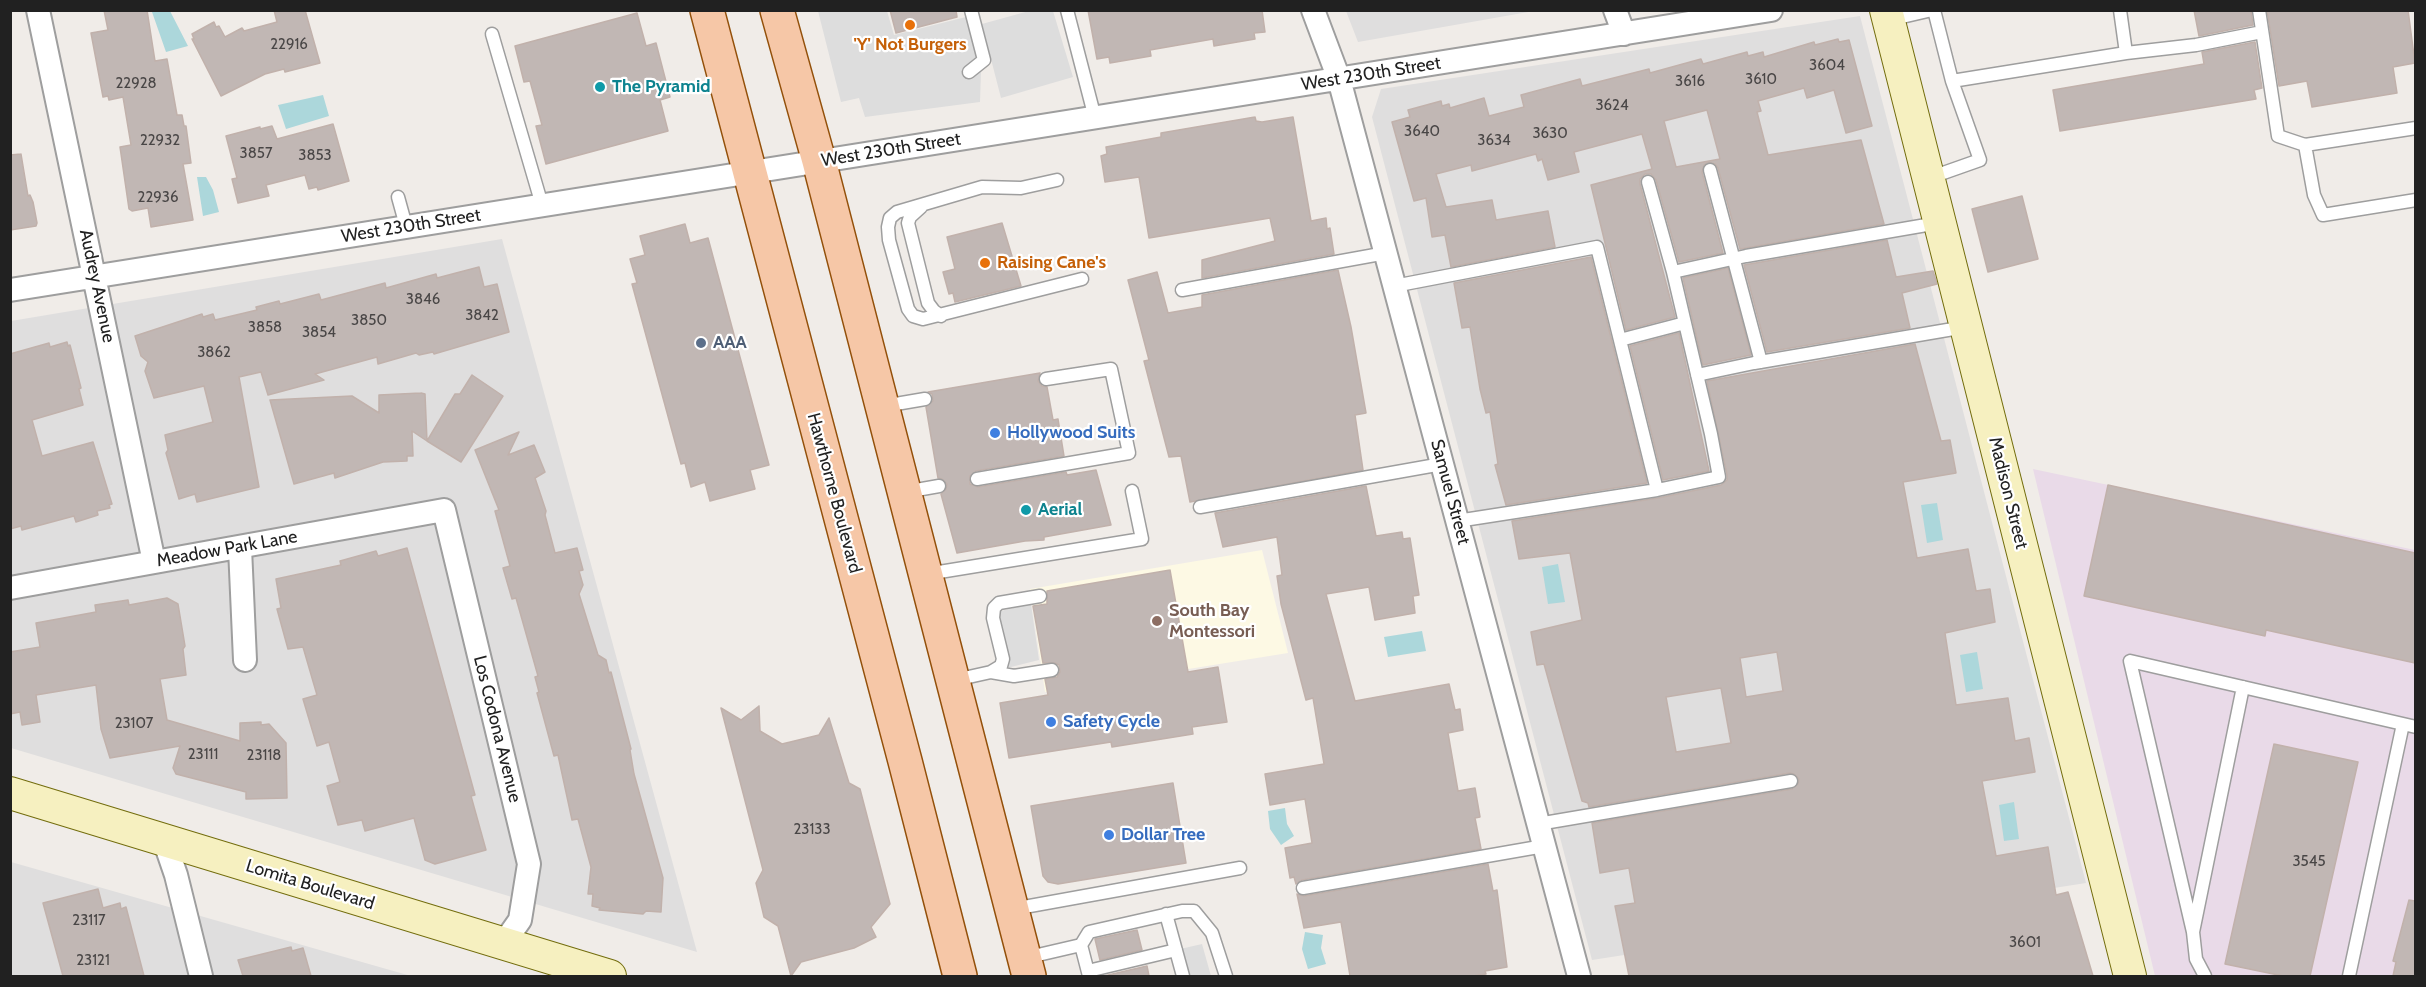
<!DOCTYPE html>
<html>
<head>
<meta charset="utf-8">
<style>
  body { margin:0 }
  #map { position:relative; width:2426px; height:987px; overflow:hidden; background:#f0ece8; font-family:Cabin,sans-serif }
  canvas { display:block }
  .frame { position:absolute; inset:0; border:12px solid #212121; pointer-events:none }
</style>
</head>
<body>
<div id="map">
<canvas width="2426" height="987"></canvas>
<div class="frame"></div>
</div>
<script>
const context = document.querySelector('canvas').getContext('2d');
context.lineJoin = 'round';
function fill(path, color) {
  context.fillStyle = color;
  context.fill(path, 'evenodd');
}
function toPath(rows) {
  const path = new Path2D();
  for (const r of rows) {
    path.moveTo(r[0], r[1]);
    for (let i = 2; i < r.length; i += 2) path.lineTo(r[i], r[i + 1]);
  }
  return path;
}
function strokePath(path, color, width, dash) {
  context.strokeStyle = color;
  context.lineWidth = width;
  context.lineCap = dash ? 'butt' : 'round';
  context.setLineDash(dash || []);
  context.stroke(path);
}
function write(font, color, halo, rows, align = 'center') {
  context.font = font + ' Cabin,sans-serif';
  context.lineWidth = 4.5;
  context.setLineDash([]);
  context.textBaseline = 'middle';
  context.strokeStyle = halo;
  context.fillStyle = color;
  for (const [text, x, y, turn = 0] of rows) {
    context.save();
    context.translate(x, y);
    context.rotate((+turn || 0) * Math.PI / 180);
    context.textAlign = isNaN(turn) ? turn : align;
    if (halo) context.strokeText(text, 0, 0);
    context.fillText(text, 0, 0);
    context.restore();
  }
}
const residential = toPath([
  [1346,11,1534,11,1358,42],
  [1860,16,2086,883,1592,960,1372,117,1381,89],
  [502,239,697,952,11,748,11,321],
  [11,862,411,976,11,976]
]);
const industrial = toPath([
  [2033,469,2415,550,2415,976,2155,976]
]);
const education = toPath([
  [1262,550,1288,653,1045,692,1030,589]
]);
const parking = toPath([
  [818,11,887,11,894,35,966,17,981,71,980,102,865,117,859,98,841,102],
  [1029,11,1053,11,1073,77,1001,98,982,24],
  [1031,604,1039,660,1003,669,992,613],
  [1202,944,1211,976,1183,976,1176,950]
]);
const water = toPath([
  [155,11,170,11,188,46,166,52,152,12],
  [323,95,329,116,286,129,278,105],
  [197,177,206,177,213,190,219,212,203,216],
  [1937,503,1943,540,1927,543,1921,505],
  [1558,564,1565,602,1548,604,1542,567],
  [1422,631,1426,651,1388,657,1384,637],
  [1977,652,1983,689,1966,692,1960,655],
  [2014,802,2019,839,2004,841,1999,805],
  [1285,808,1287,824,1294,836,1281,845,1270,829,1268,811],
  [1305,932,1323,935,1321,948,1326,964,1308,969,1302,949]
]);
const building = toPath([
  [104,10,147,10,155,61,167,59,177,115,182,115,184,126,186,126,191,163,183,164,193,220,151,227,148,208,132,211,129,209,120,147,131,145,123,97,109,100,108,96,103,97,91,33,108,30,104,10],
  [274,10,305,10,320,63,285,72,284,69,265,74,221,96,192,39,194,39,192,34,214,22,216,27,219,26,225,37,242,28,244,31,277,22,274,10],
  [890,10,956,10,957,17,896,33,890,10],
  [1088,10,1262,10,1265,32,1254,33,1255,39,1214,46,1213,39,1150,50,1151,56,1110,63,1109,57,1097,59,1088,10],
  [2194,10,2251,10,2253,25,2199,36,2194,10],
  [2267,10,2408,10,2415,63,2393,67,2397,93,2312,107,2307,81,2279,86,2267,10],
  [637,13,646,46,656,43,670,97,660,100,668,131,546,164,536,126,542,125,530,81,524,82,515,46,637,13],
  [1838,39,1839,42,1849,40,1872,126,1846,133,1834,90,1807,98,1804,88,1758,101,1761,111,1757,112,1768,155,1861,140,1884,224,1740,249,1718,168,1715,164,1708,162,1704,165,1702,172,1723,253,1679,262,1656,180,1651,174,1645,174,1640,179,1640,184,1675,317,1626,330,1591,185,1652,169,1642,134,1574,152,1579,172,1548,180,1542,159,1538,161,1536,154,1472,171,1471,165,1436,174,1446,207,1492,200,1496,220,1548,211,1555,247,1451,267,1445,235,1432,237,1426,198,1414,201,1392,122,1410,117,1408,110,1441,101,1442,106,1449,104,1450,108,1484,98,1489,116,1524,107,1521,95,1580,79,1582,86,1649,69,1650,73,1701,59,1703,64,1747,52,1748,56,1763,52,1764,57,1814,42,1815,45,1838,39],
  [1707,110,1720,159,1676,167,1664,121,1707,110],
  [2255,42,2262,88,2254,90,2256,99,2060,131,2053,90,2204,64,2202,52,2255,42],
  [1255,117,1256,121,1262,122,1293,117,1311,221,1326,218,1327,229,1330,228,1334,254,1202,278,1202,260,1275,241,1270,218,1149,238,1139,177,1105,182,1101,156,1107,154,1106,147,1161,137,1161,133,1255,117],
  [333,124,349,181,318,190,317,187,309,189,305,175,266,185,269,196,238,203,232,179,237,178,226,136,260,127,260,129,272,126,277,139,333,124],
  [21,154,28,196,30,195,33,202,37,223,36,226,10,230,10,155,21,154],
  [2022,196,2038,259,1988,272,1972,209,2022,196],
  [1002,223,1021,286,955,302,953,293,949,294,943,272,955,269,947,237,1002,223],
  [685,224,690,243,708,238,769,465,750,470,755,489,710,501,705,482,691,487,685,463,681,464,632,284,637,283,630,259,645,255,640,236,685,224],
  [1887,240,1896,277,1933,271,1937,284,1902,293,1910,328,1767,352,1744,265,1887,240],
  [1591,257,1647,483,1506,505,1495,465,1498,464,1490,412,1486,413,1480,389,1470,327,1462,328,1454,283,1591,257],
  [479,267,484,287,497,284,509,332,434,354,433,352,419,355,416,353,378,364,377,357,315,374,324,380,268,395,261,372,239,377,259,487,197,502,195,494,179,499,166,453,168,450,165,435,213,422,204,386,154,398,145,371,148,362,141,356,135,336,202,314,203,317,213,314,215,320,257,310,256,307,279,301,280,304,319,294,321,300,385,283,386,288,436,274,437,278,479,267],
  [1728,268,1751,355,1703,365,1683,278,1728,268],
  [1338,270,1351,327,1366,413,1355,415,1363,470,1190,502,1181,456,1169,457,1144,361,1149,360,1128,280,1157,272,1168,313,1202,307,1202,295,1338,270],
  [1679,333,1709,471,1663,480,1630,346,1679,333],
  [67,342,68,346,70,345,81,388,79,389,83,405,32,420,42,456,93,442,112,504,109,505,110,508,97,511,98,515,76,522,74,516,22,530,21,526,10,529,10,354,49,343,50,347,67,342],
  [1915,344,1941,441,1950,440,1956,473,1903,482,1917,558,1968,549,1976,591,1990,589,1995,622,1945,633,1956,705,2008,698,2015,741,2029,738,2035,772,1982,781,1996,856,2048,847,2056,895,2068,892,2093,976,1629,976,1615,906,1635,903,1629,868,1600,873,1592,823,1792,789,1798,784,1799,779,1794,774,1790,773,1589,807,1588,803,1582,801,1544,664,1537,665,1531,632,1582,620,1570,553,1519,559,1512,521,1658,498,1721,485,1727,480,1727,475,1707,381,1915,344],
  [1777,652,1783,691,1746,697,1740,658,1777,652],
  [1721,688,1731,743,1676,752,1666,697,1721,688],
  [1040,373,1038,381,1042,386,1047,387,1053,420,1058,419,1064,456,976,471,970,476,970,484,978,487,1066,472,1067,475,1096,470,1111,525,1044,537,1044,540,1025,541,957,553,941,494,946,489,947,484,942,479,938,478,926,407,933,401,932,394,928,392,1040,373],
  [472,375,503,396,461,462,427,441,455,394,460,394,472,375],
  [421,393,425,394,427,441,412,431,413,456,407,456,407,461,383,462,335,478,334,473,294,484,270,400,352,396,379,413,379,395,421,393],
  [519,432,508,455,534,445,545,472,535,478,546,511,545,515,555,553,577,548,583,570,579,571,583,585,579,594,598,655,606,660,609,673,611,672,631,749,630,750,634,774,663,878,661,912,646,911,643,914,599,910,600,908,592,906,593,894,588,894,591,867,578,819,572,820,558,755,554,756,537,693,539,692,535,677,538,676,516,598,512,599,503,568,510,566,495,511,499,510,475,450,519,432],
  [2108,485,2415,553,2415,663,2266,630,2265,636,2084,596,2108,485],
  [1366,486,1376,536,1402,532,1403,539,1410,538,1419,595,1413,596,1415,613,1375,620,1369,587,1326,594,1355,701,1449,684,1455,710,1460,709,1463,730,1448,733,1458,791,1475,788,1480,817,1475,818,1481,849,1302,880,1296,884,1294,877,1290,878,1285,848,1312,843,1305,799,1270,805,1265,774,1324,764,1313,698,1306,700,1281,604,1277,576,1282,575,1277,537,1223,547,1215,513,1366,486],
  [407,548,475,795,471,796,486,850,435,864,425,860,414,818,365,831,362,820,338,825,327,786,340,782,329,742,317,746,303,699,317,695,303,647,288,649,277,609,281,608,276,579,341,565,340,561,376,551,378,556,407,548],
  [1170,570,1188,672,1218,667,1227,722,1192,727,1193,734,1112,747,1111,742,1009,758,1000,703,1048,695,1045,679,1057,677,1060,672,1059,665,1055,663,1043,663,1033,606,1047,604,1047,591,1170,570],
  [167,598,178,604,185,646,183,649,186,675,160,679,167,720,240,741,240,723,261,722,261,725,269,724,286,743,287,798,246,799,246,792,176,774,173,768,180,746,110,758,101,729,96,685,36,695,40,722,22,725,20,712,10,714,10,652,40,647,36,623,96,612,95,605,128,600,129,605,167,598],
  [759,706,760,731,782,744,819,735,829,718,849,783,860,789,890,904,871,927,876,937,854,948,801,962,791,976,778,926,764,917,756,883,763,870,721,708,741,720,759,706],
  [2274,744,2358,762,2310,976,2283,976,2225,964,2274,744],
  [1173,783,1186,863,1058,884,1048,882,1043,876,1031,806,1173,783],
  [1488,864,1493,891,1497,890,1507,967,1485,971,1486,974,1473,976,1350,976,1341,922,1304,928,1297,894,1304,896,1488,864],
  [98,889,103,908,120,903,121,909,126,907,144,976,63,976,43,903,98,889],
  [2409,900,2415,901,2415,976,2393,976,2396,962,2393,961,2409,900],
  [1137,930,1142,950,1100,960,1095,939,1137,930],
  [291,947,292,951,303,948,311,976,243,976,238,960,291,947],
  [1147,966,1149,976,1104,976,1147,966]
]);
const lane = toPath([
  [1067,10,1095,118],
  [1934,10,1952,81],
  [2120,10,2126,53],
  [2259,10,2278,136,2305,145,2314,195,2323,215,2416,200],
  [1889,20,1932,10],
  [492,34,542,205],
  [969,72,984,60,971,10],
  [2305,145,2416,128],
  [1710,170,1761,362],
  [1929,178,1980,160,1952,81,2126,53,2196,45,2262,32],
  [1057,180,1021,188,982,187,897,212,890,218,888,227,889,240,908,309,913,316,923,319,1082,279],
  [1648,182,1673,272],
  [398,197,406,226],
  [921,207,910,217,908,223,928,303,934,311,941,316],
  [1394,286,1597,247,1657,490],
  [1182,290,1386,253],
  [1620,340,1685,323],
  [1697,375,1754,363,1965,327],
  [884,406,925,399],
  [977,479,1129,453,1111,369,1046,379],
  [905,492,939,486],
  [1200,507,1442,464],
  [1457,521,1657,490,1719,477,1711,434,1673,272,1746,256,1938,223],
  [927,574,1142,539,1132,491],
  [991,672,1014,676,1052,670],
  [955,680,991,672,1001,666,1003,659,993,618,994,608,999,603,1040,596],
  [1538,824,1791,781],
  [1303,888,1544,846],
  [1013,909,1240,868],
  [1166,914,1183,976],
  [2193,932,2130,661,2416,727],
  [1081,945,1089,976],
  [1025,958,1081,945,1089,932,1182,911,1194,911,1212,933,1226,976],
  [1088,971,1176,950],
  [2205,976,2196,959,2193,932,2243,687],
  [2349,976,2403,724]
]);
const street = toPath([
  [38,10,154,562],
  [1313,10,1339,79,1579,976],
  [1615,10,1624,34],
  [10,290,1771,10],
  [240,548,245,660],
  [10,588,444,510,529,864,520,920,503,944],
  [164,840,176,875,201,976]
]);
const secondary = toPath([
  [1886,10,2130,976],
  [10,793,610,976]
]);
const primary = toPath([
  [707,10,905,761,960,976],
  [777,10,819,161,1029,976]
]);
const markers = [
  [910,25,6,"#e8710a"],
  [600,87,6,"#0f9aa8"],
  [985,263,6,"#e8710a"],
  [701,343,6,"#5c6f8a"],
  [995,433,6,"#3f7fe0"],
  [1026,510,6,"#0f9aa8"],
  [1157,621,6,"#8d6e63"],
  [1051,722,6,"#3f7fe0"],
  [1109,835,6,"#3f7fe0"]
];
const numberNames = [
  ["22916",289,45],
  ["3604",1827,66],
  ["3610",1761,80],
  ["3616",1690,82],
  ["22928",136,84],
  ["3624",1612,106],
  ["3640",1422,132],
  ["3630",1550,134],
  ["22932",160,141],
  ["3634",1494,141],
  ["3857",256,154],
  ["3853",315,156],
  ["22936",158,198],
  ["3846",423,300],
  ["3842",482,316],
  ["3850",369,321],
  ["3858",265,328],
  ["3854",319,333],
  ["3862",214,353],
  ["23107",134,724],
  ["23111",203,755],
  ["23118",264,756],
  ["23133",812,830],
  ["3545",2309,862],
  ["23117",89,921],
  ["3601",2025,943],
  ["23121",93,961]
];
const foodNames = [
  ["'Y' Not Burgers",910,45],
  ["Raising Cane's",997,263,"left"]
];
const streetNames = [
  ["West 230th Street",1371,74,-9],
  ["West 230th Street",891,150,-9],
  ["West 230th Street",411,226,-9],
  ["Audrey Avenue",97,286,78],
  ["Samuel Street",1450,492,75],
  ["Hawthorne Boulevard",834,493,75],
  ["Madison Street",2008,493,76],
  ["Meadow Park Lane",227,549,-10],
  ["Los Codona Avenue",497,729,76],
  ["Lomita Boulevard",310,885,17]
];
const cultureNames = [
  ["The Pyramid",612,87],
  ["Aerial",1038,510]
];
const serviceNames = [
  ["AAA",713,343]
];
const shopNames = [
  ["Hollywood Suits",1007,433],
  ["Safety Cycle",1063,722],
  ["Dollar Tree",1121,835]
];
const educationNames = [
  ["South Bay",1169,611],
  ["Montessori",1169,632]
];
fill(residential, '#dfdede');
fill(industrial, '#e9dae8');
fill(education, '#fdf9e4');
fill(parking, '#ddd');
fill(water, '#acd7db');
fill(building, '#c1b7b4');
strokePath(building, '#c1b1ab', 1.5);
strokePath(lane, '#9e9e9e', 15);
strokePath(street, '#9e9e9e', 26);
strokePath(secondary, '#736d0d', 34);
strokePath(primary, '#93500a', 36);
strokePath(lane, '#fff', 12);
strokePath(street, '#fff', 22);
strokePath(secondary, '#f6f0c0', 32);
strokePath(primary, '#f6c7a7', 33);
for (const [x, y, r, color] of markers) {
  const dot = new Path2D();
  dot.arc(x, y, r, 0, 2 * Math.PI);
  context.fillStyle = color;
  context.fill(dot);
  strokePath(dot, '#fff', 2);
}
write('15px', '#494646', null, numberNames);
write('bold 18px', '#c56008', '#fff', foodNames);
write('18px', '#212121', '#fff', streetNames);
write('bold 18px', '#0d838f', '#fff', cultureNames, 'left');
write('bold 18px', '#4e5e75', '#fff', serviceNames, 'left');
write('bold 18px', '#366cbe', '#fff', shopNames, 'left');
write('bold 18px', '#785e54', '#fff', educationNames, 'left');
</script>
</body>
</html>
